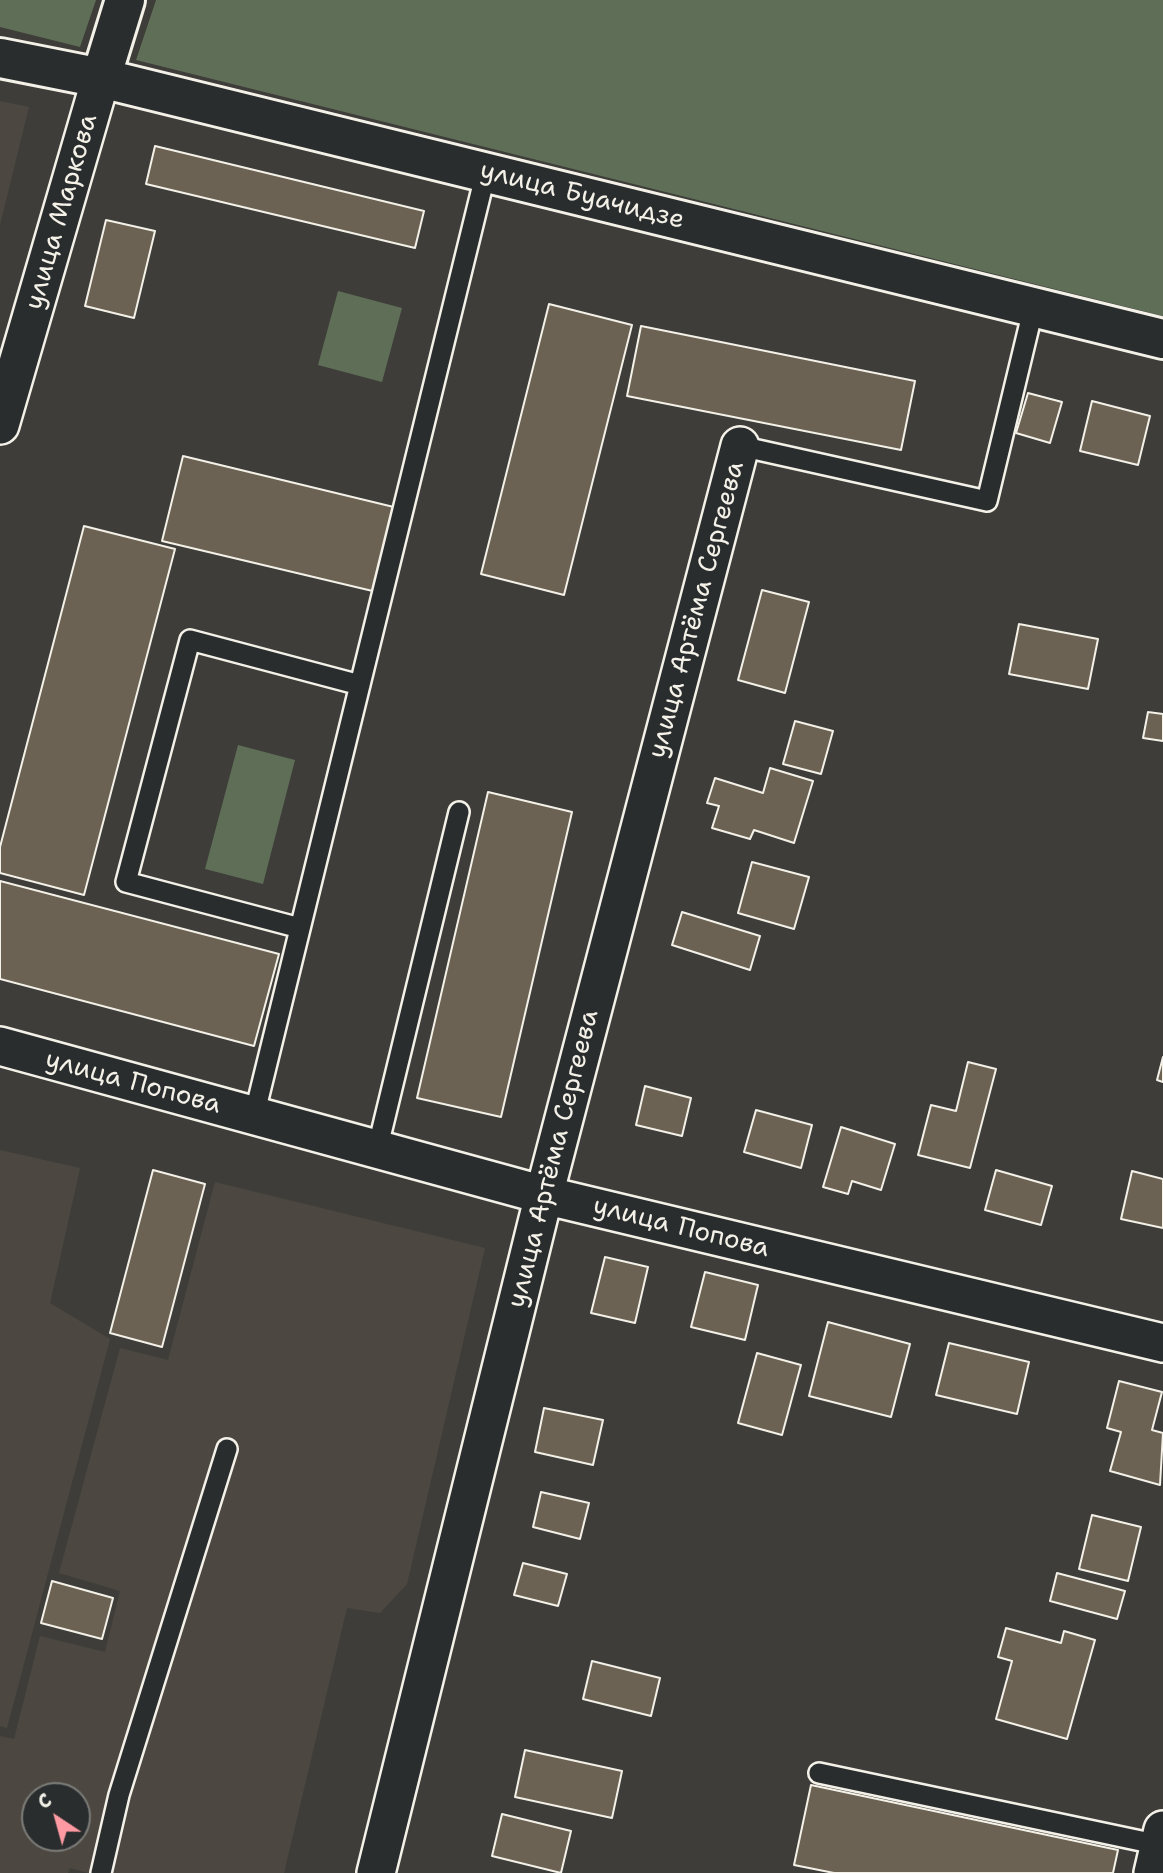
<!DOCTYPE html>
<html>
<head>
<meta charset="utf-8">
<style>
  body { margin:0 }
  #map { position:relative; width:1163px; height:1873px; overflow:hidden; background:#3e3d39; font-family:"Shantell Sans",sans-serif }
  canvas { display:block }
  .north { position:absolute; left:21px; top:1782px; width:70px; height:70px; box-sizing:border-box; background:#2a2d2e; border:2px solid #7b7b78; border-radius:50%; rotate:324deg; font-size:19px; font-weight:700; line-height:28px; text-align:center; color:#f4f1e8 }
  .north::after { content:''; display:block; margin:auto; width:24px; height:32px; background:#ff9aa2; clip-path:polygon(50% 0,100% 100%,50% 72%,0 100%) }
</style>
</head>
<body>
<div id="map">
<canvas width="1163" height="1873"></canvas>
<div class="north">С</div>
</div>
<script>
const context = document.querySelector('canvas').getContext('2d');
context.lineJoin = 'round';
function fill(path, color) {
  context.fillStyle = color;
  context.fill(path, 'evenodd');
}
function toPath(rows) {
  const path = new Path2D();
  for (const r of rows) {
    path.moveTo(r[0], r[1]);
    for (let i = 2; i < r.length; i += 2) path.lineTo(r[i], r[i + 1]);
  }
  return path;
}
function strokePath(path, color, width, dash) {
  context.strokeStyle = color;
  context.lineWidth = width;
  context.lineCap = dash ? 'butt' : 'round';
  context.setLineDash(dash || []);
  context.stroke(path);
}
function write(font, color, halo, rows, align = 'center') {
  context.font = font + ' "Shantell Sans",sans-serif';
  context.lineWidth = 5;
  context.setLineDash([]);
  context.textBaseline = 'middle';
  context.strokeStyle = halo;
  context.fillStyle = color;
  for (const [text, x, y, turn = 0] of rows) {
    context.save();
    context.translate(x, y);
    context.rotate((+turn || 0) * Math.PI / 180);
    context.textAlign = isNaN(turn) ? turn : align;
    if (halo) context.strokeText(text, 0, 0);
    context.fillText(text, 0, 0);
    context.restore();
  }
}
const built = toPath([
  [0,101,29,107,0,225],
  [0,1150,80,1168,50,1303,110,1339,7,1728,0,1726],
  [215,1182,485,1248,407,1584,380,1613,347,1608,284,1873,88,1873,70,1868,68,1873,0,1873,0,1736,14,1739,40,1636,105,1652,120,1591,59,1573,120,1348,168,1360],
  [35,1796,77,1796,77,1838,35,1838]
]);
const green = toPath([
  [0,0,96,0,80,47,0,27],
  [156,0,1163,0,1163,316,136,60],
  [338,291,402,308,382,382,318,365],
  [238,745,295,760,263,884,205,869]
]);
const building = toPath([
  [155,146,424,211,415,248,146,184,155,146],
  [106,220,155,231,134,318,85,306,106,220],
  [549,304,632,325,564,595,481,574,549,304],
  [641,326,915,381,901,450,627,396,641,326],
  [1028,393,1062,402,1050,443,1016,433,1028,393],
  [1092,401,1150,416,1138,465,1080,451,1092,401],
  [183,456,402,509,381,593,162,541,183,456],
  [84,526,175,549,84,895,0,873,0,847,84,526],
  [762,590,809,602,785,693,738,680,762,590],
  [1019,624,1098,639,1088,689,1009,674,1019,624],
  [1148,712,1163,714,1163,741,1143,738,1148,712],
  [795,721,833,731,821,774,783,764,795,721],
  [770,768,813,781,794,843,754,830,750,839,712,828,719,806,707,803,715,778,763,793,770,768],
  [488,792,572,812,501,1117,417,1098,488,792],
  [752,862,809,877,794,929,738,913,752,862],
  [0,881,279,954,254,1046,0,979,0,881],
  [682,912,760,936,750,970,672,945,682,912],
  [1163,1057,1163,1082,1157,1080,1163,1057],
  [968,1062,996,1069,970,1168,918,1155,931,1105,956,1111,968,1062],
  [645,1086,691,1098,682,1136,636,1125,645,1086],
  [756,1110,812,1125,801,1168,744,1152,756,1110],
  [841,1127,895,1144,881,1190,852,1181,848,1194,823,1187,841,1127],
  [153,1170,205,1184,162,1347,110,1333,153,1170],
  [996,1170,1052,1186,1041,1225,985,1210,996,1170],
  [1132,1171,1163,1179,1163,1228,1121,1219,1132,1171],
  [605,1257,648,1267,635,1323,591,1313,605,1257],
  [705,1272,758,1285,745,1340,691,1327,705,1272],
  [828,1322,910,1344,891,1417,809,1396,828,1322],
  [949,1343,1029,1362,1017,1414,936,1395,949,1343],
  [757,1353,801,1365,782,1435,738,1423,757,1353],
  [1119,1381,1162,1392,1152,1430,1163,1433,1160,1485,1110,1471,1121,1432,1107,1428,1119,1381],
  [544,1408,603,1420,593,1465,535,1452,544,1408],
  [541,1492,589,1503,580,1539,533,1527,541,1492],
  [1092,1515,1141,1527,1128,1581,1079,1569,1092,1515],
  [523,1563,567,1574,558,1606,514,1595,523,1563],
  [1057,1573,1125,1591,1117,1619,1050,1601,1057,1573],
  [52,1581,113,1598,102,1639,41,1623,52,1581],
  [1006,1628,1061,1643,1064,1631,1095,1640,1067,1739,996,1719,1012,1661,998,1657,1006,1628],
  [592,1661,660,1678,651,1716,583,1699,592,1661],
  [525,1750,622,1771,612,1818,515,1797,525,1750],
  [811,1785,1118,1850,1113,1873,834,1873,794,1865,811,1785],
  [502,1814,571,1831,561,1873,492,1856,502,1814]
]);
const lane = toPath([
  [740,446,987,501,1034,306],
  [300,928,126,882,190,640,360,685],
  [254,1116,486,172],
  [377,1150,459,812],
  [819,1773,1160,1845],
  [101,1873,119,1795,227,1449]
]);
const street = toPath([
  [0,425,101,78],
  [0,1046,544,1195,1163,1343],
  [376,1873,544,1195,740,446],
  [1153,1873,1163,1830]
]);
const secondary = toPath([
  [0,58,101,78,1163,339],
  [101,78,125,0]
]);
const streetNames = [
  ["улица Буачидзе",582,196,14],
  ["улица Маркова",62,212,-74],
  ["улица Артёма Сергеева",697,610,-75],
  ["улица Попова",133,1083,15],
  ["улица Артёма Сергеева",554,1159,-76],
  ["улица Попова",681,1228,14]
];
fill(built, '#4c4841');
fill(green, '#5f6f57');
fill(building, '#6b6253');
strokePath(building, '#f4f1e8', 2);
strokePath(lane, '#f4f1e8', 24);
strokePath(street, '#f4f1e8', 42);
strokePath(secondary, '#f4f1e8', 44);
strokePath(lane, '#2a2d2e', 19);
strokePath(street, '#2a2d2e', 37);
strokePath(secondary, '#2a2d2e', 38);
write('26px', '#f4f1e8', '#2a2d2e', streetNames);
</script>
</body>
</html>
